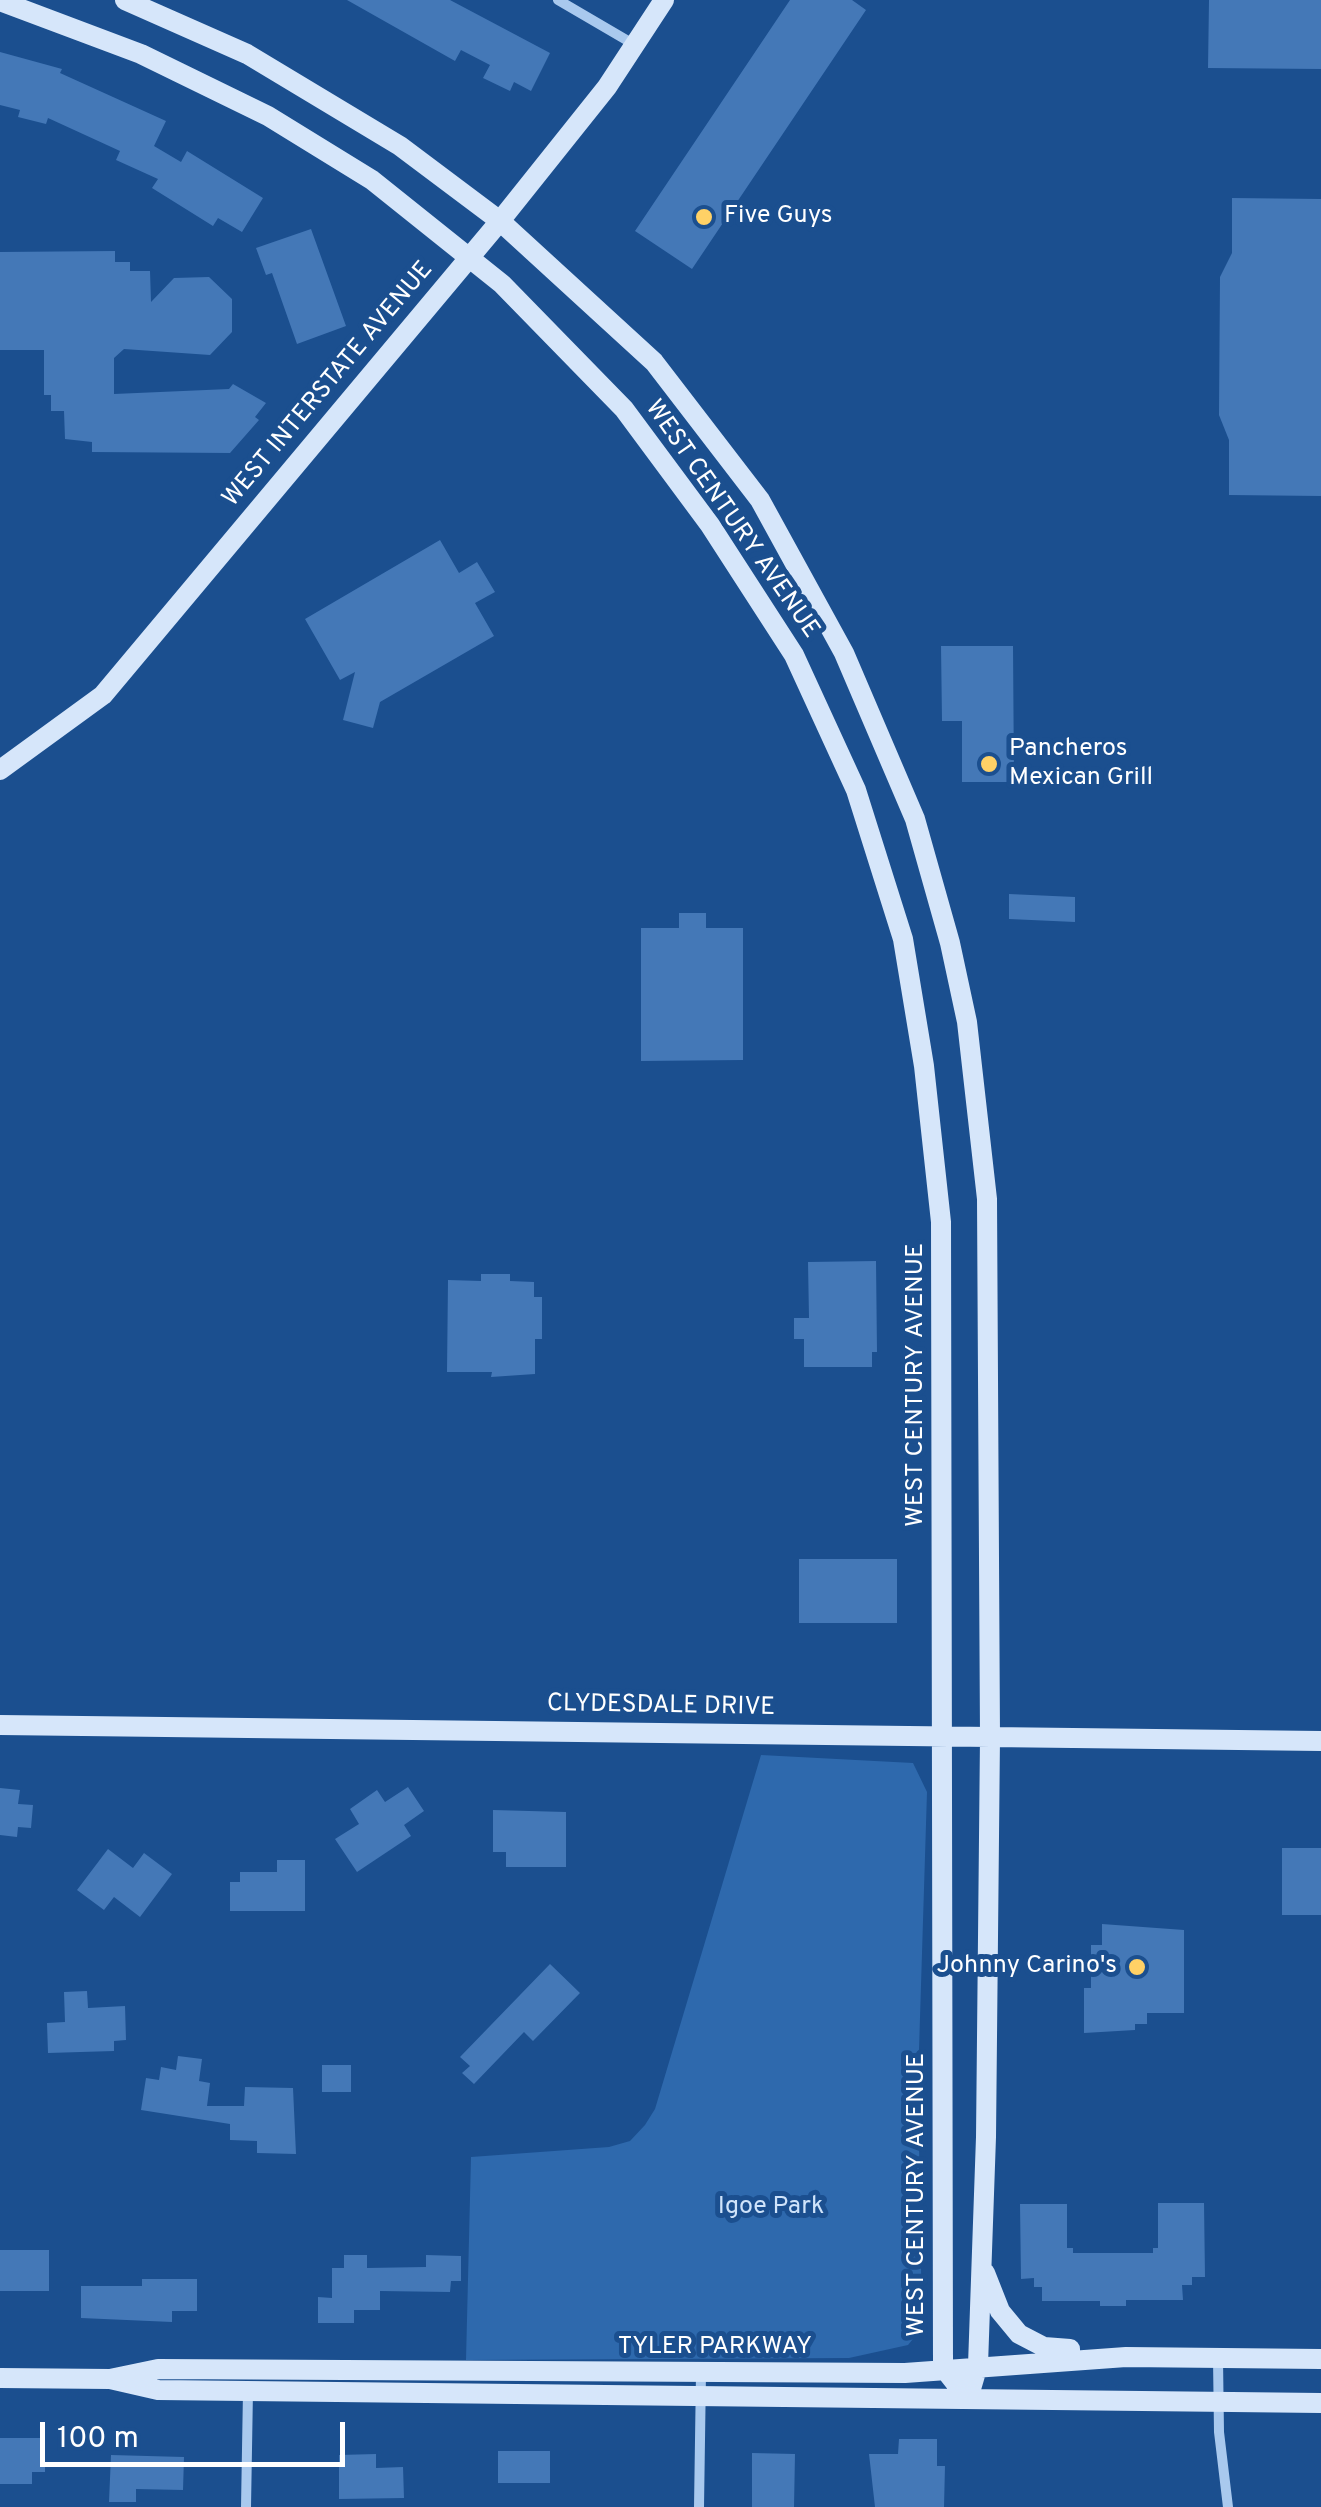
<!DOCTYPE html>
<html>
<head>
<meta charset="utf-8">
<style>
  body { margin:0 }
  #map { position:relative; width:1321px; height:2507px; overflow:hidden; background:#1b4f8f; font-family:Overpass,sans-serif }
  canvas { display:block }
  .scale { position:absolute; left:40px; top:2422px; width:305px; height:45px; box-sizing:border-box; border:5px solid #fff; border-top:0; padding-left:12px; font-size:30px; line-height:35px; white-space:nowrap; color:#fff; -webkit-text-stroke:8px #1b4f8f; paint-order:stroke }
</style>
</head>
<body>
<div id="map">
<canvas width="1321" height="2507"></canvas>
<div class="scale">100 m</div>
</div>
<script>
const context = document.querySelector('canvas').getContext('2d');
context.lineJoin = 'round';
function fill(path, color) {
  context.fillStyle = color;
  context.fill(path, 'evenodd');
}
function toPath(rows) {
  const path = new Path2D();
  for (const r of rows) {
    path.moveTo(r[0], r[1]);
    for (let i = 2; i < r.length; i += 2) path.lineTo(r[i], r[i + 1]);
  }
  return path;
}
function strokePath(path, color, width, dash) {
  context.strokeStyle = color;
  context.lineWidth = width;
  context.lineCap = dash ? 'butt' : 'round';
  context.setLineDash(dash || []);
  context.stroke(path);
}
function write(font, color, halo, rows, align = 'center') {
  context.font = font + ' Overpass,sans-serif';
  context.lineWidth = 10;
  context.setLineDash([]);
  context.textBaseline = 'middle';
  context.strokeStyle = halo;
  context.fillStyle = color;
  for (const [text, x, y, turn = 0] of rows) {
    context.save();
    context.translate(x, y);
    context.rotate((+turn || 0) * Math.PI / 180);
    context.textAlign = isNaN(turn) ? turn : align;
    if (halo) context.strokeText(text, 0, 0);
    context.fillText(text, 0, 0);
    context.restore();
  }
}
const green = toPath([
  [761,1755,913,1763,927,1792,918,2082,922,2328,908,2345,849,2358,466,2360,471,2157,609,2147,630,2141,645,2125,655,2109]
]);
const building = toPath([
  [347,0,450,0,550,53,531,91,514,82,510,91,483,78,490,65,461,50,455,61],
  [790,0,852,0,866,10,692,269,635,231],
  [1209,0,1321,0,1321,69,1208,68],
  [0,52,62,69,60,73,166,121,154,146,181,162,187,151,263,198,242,232,218,218,213,226,152,188,158,179,116,160,120,151,48,118,46,124,18,117,20,110,0,105],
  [1232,198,1321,199,1321,496,1229,495,1229,440,1219,415,1220,277,1232,253],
  [311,229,346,326,297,344,272,273,266,275,256,248],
  [115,251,115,262,130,262,130,271,150,271,151,302,174,278,209,277,232,299,232,332,210,355,124,349,114,358,114,394,229,389,233,384,266,403,255,417,259,420,230,453,92,452,92,442,65,439,64,411,51,411,51,395,44,395,44,350,0,350,0,252],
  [440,540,459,573,477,562,495,592,475,603,494,636,380,702,373,728,343,720,355,672,340,680,305,619],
  [941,646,1013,646,1014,782,962,782,962,721,942,721],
  [1009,894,1075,897,1075,922,1009,919],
  [679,913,706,913,706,928,743,928,743,1060,641,1061,641,928,679,928],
  [876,1261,877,1352,872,1352,872,1367,804,1367,804,1339,794,1339,794,1318,809,1318,808,1262],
  [481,1274,510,1274,510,1281,534,1282,534,1297,542,1297,542,1339,535,1339,535,1374,491,1377,492,1372,447,1372,448,1280,481,1281],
  [799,1559,897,1559,897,1623,799,1623],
  [408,1787,424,1811,404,1825,411,1836,357,1872,335,1839,359,1824,350,1809,377,1790,385,1802],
  [0,1788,20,1790,18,1804,33,1805,31,1828,18,1827,17,1837,0,1835],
  [493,1810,566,1812,566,1867,506,1867,506,1852,493,1852],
  [1282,1848,1321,1848,1321,1915,1282,1915],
  [108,1849,133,1868,144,1853,172,1874,140,1917,114,1897,104,1910,77,1890],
  [277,1860,305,1860,305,1911,230,1911,230,1882,240,1882,240,1872,277,1872],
  [1102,1924,1184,1930,1184,2013,1147,2013,1147,2024,1135,2024,1135,2030,1084,2033,1084,1988,1091,1988,1091,1945,1102,1945],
  [550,1964,580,1993,533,2041,524,2032,474,2084,462,2073,470,2066,460,2057],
  [87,1991,88,2008,125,2006,126,2040,114,2041,114,2051,48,2053,47,2023,65,2022,64,1992],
  [178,2056,202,2059,199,2081,210,2083,207,2106,244,2106,245,2087,293,2088,296,2154,257,2153,257,2141,230,2140,230,2124,141,2110,146,2078,159,2080,161,2067,176,2070],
  [322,2065,351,2065,351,2092,322,2092],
  [1158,2203,1204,2203,1205,2277,1192,2277,1192,2285,1182,2285,1183,2300,1126,2300,1126,2306,1100,2306,1100,2301,1042,2301,1042,2287,1034,2287,1034,2278,1021,2279,1020,2204,1067,2204,1067,2248,1073,2248,1073,2253,1153,2253,1153,2248,1158,2248],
  [0,2250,49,2250,49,2291,0,2291],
  [344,2255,367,2255,367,2268,426,2267,426,2255,461,2256,461,2281,451,2281,450,2292,380,2291,380,2310,354,2310,354,2323,318,2323,318,2297,332,2298,332,2268,344,2268],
  [142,2279,197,2279,197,2311,172,2311,172,2322,81,2318,81,2286,142,2286],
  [0,2438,45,2438,45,2472,32,2472,32,2484,0,2484],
  [899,2439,937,2439,937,2466,945,2466,944,2507,875,2507,869,2454,898,2454],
  [498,2451,550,2451,550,2483,498,2483],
  [752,2453,795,2454,794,2507,752,2507],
  [376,2454,376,2468,403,2467,404,2498,339,2499,339,2455],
  [111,2455,184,2457,183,2490,136,2489,136,2502,109,2502]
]);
const street = toPath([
  [558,0,635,45],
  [1218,2359,1219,2432,1228,2507],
  [246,2507,248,2391],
  [699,2507,701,2373]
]);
const secondary = toPath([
  [125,0,247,54,400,146,500,221,654,362,760,500,844,653,915,819,950,943,967,1022,987,1199,990,1737,986,2137,978,2365,968,2399],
  [0,1,141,54,268,116,372,180,502,284,624,409,710,525,794,655,856,790,903,939,924,1066,941,1222,943,2367,968,2399],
  [0,770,103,695,500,221,607,87,664,0],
  [0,1725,1321,1741],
  [985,2273,1000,2311,1019,2334,1044,2347,1070,2349],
  [0,2378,110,2379,158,2369,905,2373,1126,2357,1321,2359],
  [110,2379,158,2390,1321,2403]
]);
const markers = [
  [704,217,10,"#ffd166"],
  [989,764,10,"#ffd166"],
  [1137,1967,10,"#ffd166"]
];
const poiNames = [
  ["Five Guys",724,217],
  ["Pancheros",1009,750],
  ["Mexican Grill",1009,779],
  ["Johnny Carino's",1117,1967,"right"]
];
const streetNames = [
  ["WEST INTERSTATE AVENUE",329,385,-50],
  ["WEST CENTURY AVENUE",731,520,55],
  ["WEST CENTURY AVENUE",917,1385,-90],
  ["CLYDESDALE DRIVE",661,1707,1],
  ["WEST CENTURY AVENUE",918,2195,-90],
  ["TYLER PARKWAY",715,2348]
];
const parkNames = [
  ["Igoe Park",771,2208]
];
fill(green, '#2e69ad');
fill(building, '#4478b7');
strokePath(street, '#a9c9ee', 10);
strokePath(secondary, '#d6e6fa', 20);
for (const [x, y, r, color] of markers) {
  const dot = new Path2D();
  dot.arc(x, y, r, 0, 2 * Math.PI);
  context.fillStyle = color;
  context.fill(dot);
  strokePath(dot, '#1b4f8f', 4);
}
write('25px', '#fff', '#1b4f8f', poiNames, 'left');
write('25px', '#fff', '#1b4f8f', streetNames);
write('25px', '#cfe3fa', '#1b4f8f', parkNames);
</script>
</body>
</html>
